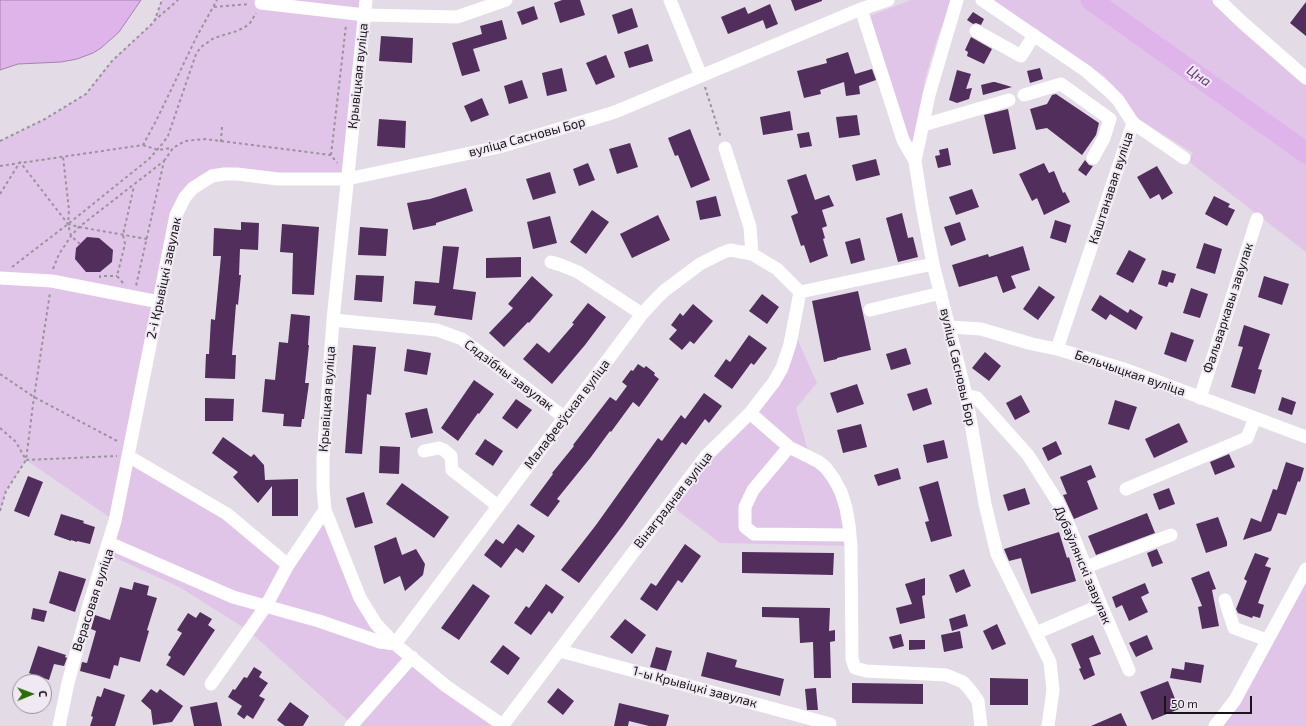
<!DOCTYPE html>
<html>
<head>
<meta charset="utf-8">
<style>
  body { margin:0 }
  #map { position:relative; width:1306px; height:726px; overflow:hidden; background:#e3dbe6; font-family:"Exo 2",sans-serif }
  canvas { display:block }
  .north { position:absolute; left:12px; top:674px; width:40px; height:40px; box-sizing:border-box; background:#f0e9f3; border:1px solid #9a949c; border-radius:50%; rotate:89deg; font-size:11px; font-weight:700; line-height:16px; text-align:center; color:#181519 }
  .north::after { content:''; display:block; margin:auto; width:14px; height:18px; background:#2b6e06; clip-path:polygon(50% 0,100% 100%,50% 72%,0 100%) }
  .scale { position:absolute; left:1164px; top:696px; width:88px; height:18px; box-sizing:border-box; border:2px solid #181519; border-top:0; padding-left:5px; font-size:12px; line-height:14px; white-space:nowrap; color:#181519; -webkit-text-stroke:3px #f0e9f3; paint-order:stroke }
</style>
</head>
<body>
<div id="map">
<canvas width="1306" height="726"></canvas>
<div class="north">С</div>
<div class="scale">50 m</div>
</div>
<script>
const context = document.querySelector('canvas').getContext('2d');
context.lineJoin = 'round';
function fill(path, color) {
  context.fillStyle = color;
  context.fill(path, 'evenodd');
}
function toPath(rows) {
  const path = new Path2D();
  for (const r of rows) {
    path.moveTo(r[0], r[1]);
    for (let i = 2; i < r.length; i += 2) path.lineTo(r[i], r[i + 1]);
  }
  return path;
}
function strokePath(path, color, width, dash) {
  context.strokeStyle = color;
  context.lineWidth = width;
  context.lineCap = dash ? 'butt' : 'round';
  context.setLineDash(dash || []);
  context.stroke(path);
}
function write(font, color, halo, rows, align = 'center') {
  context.font = font + ' "Exo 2",sans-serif';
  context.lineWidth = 4;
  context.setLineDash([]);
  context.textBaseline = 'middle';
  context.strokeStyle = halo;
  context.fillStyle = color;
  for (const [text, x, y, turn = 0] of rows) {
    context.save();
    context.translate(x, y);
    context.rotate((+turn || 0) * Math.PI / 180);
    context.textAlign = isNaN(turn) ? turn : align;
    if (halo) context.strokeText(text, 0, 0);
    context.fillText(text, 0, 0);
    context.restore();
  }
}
const green = toPath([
  [162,0,366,0,347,179,224,174,185,197,128,455,227,514,288,564,325,510,376,624,504,726,354,726,249,631,181,588,105,553,115,521,26,460,6,491,0,512,0,141,45,119,86,94,112,61,154,22],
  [911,0,950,0,950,1,949,9,938,36,925,78,920,117,914,138,912,141,910,141,867,17],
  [984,0,1085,0,1306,161,1306,252,1188,161,1193,153,1140,120,1130,109,1125,99,1103,75],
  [1099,0,1214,0,1306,84,1306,148],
  [792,327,817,383,796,408,810,458,834,479,851,546,720,543,669,504,774,382],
  [1306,573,1306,726,1220,726]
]);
const water = toPath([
  [0,0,141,0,119,32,101,48,93,53,77,59,61,62,18,64,0,70,0,0]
]);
const river = toPath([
  [1091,0,1306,153]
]);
const building = toPath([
  [562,0,580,0,585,15,560,23,554,3],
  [791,0,822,0,822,1,795,11],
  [1306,2,1306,36,1290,23],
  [770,4,778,24,766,29,763,20,728,34,721,17,745,7,748,14],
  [534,6,538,19,522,25,517,12],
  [632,8,638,27,618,34,612,15],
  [973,12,984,19,981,25,976,23,973,24,967,20],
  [502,20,507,39,473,49,480,71,462,76,452,43,482,34,480,26],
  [381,36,413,38,412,63,379,61],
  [971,37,992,49,984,64,967,56,968,52,965,50],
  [648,44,653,61,629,68,624,52],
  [848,52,855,74,872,69,876,80,859,86,860,94,846,96,844,82,820,90,821,94,804,98,797,71,827,63,826,59],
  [606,55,615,77,596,85,586,63],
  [562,68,567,91,547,96,542,73],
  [1040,68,1043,79,1030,83,1027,71],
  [957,70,971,74,966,89,972,88,969,99,957,103,949,100],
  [522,80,528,98,509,104,504,86],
  [993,82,995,82,1012,87,983,95,981,85],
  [1056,94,1099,123,1096,135,1082,155,1047,128,1036,130,1030,109,1047,104,1052,95],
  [482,98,489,115,471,122,464,106],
  [1008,109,1016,149,993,154,984,115],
  [790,111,793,130,763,135,760,117],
  [857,115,860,135,839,138,836,117],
  [379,119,406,121,405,148,377,146],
  [690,129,710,180,691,188,678,155,675,156,668,138],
  [809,132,812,146,800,148,797,134],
  [630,143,638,167,617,174,609,149],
  [948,148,951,165,938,168,935,156,940,155,939,150],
  [876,159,880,175,856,181,852,165],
  [1085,160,1089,165,1093,166,1086,176,1078,170],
  [588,163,595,180,579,186,573,169],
  [1044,163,1049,173,1054,171,1063,193,1065,192,1070,202,1044,215,1037,198,1032,201,1019,174],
  [1157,166,1173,193,1162,200,1159,194,1150,199,1137,177],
  [550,172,556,193,533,200,526,179],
  [806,174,815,200,829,195,834,206,822,210,827,226,822,228,825,238,823,239,828,256,810,263,804,245,801,246,791,216,798,213,787,180],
  [466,188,473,211,436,223,436,225,413,230,407,203,430,199],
  [972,189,979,207,956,215,949,197],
  [716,196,721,216,700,220,696,201],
  [1214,196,1230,204,1228,207,1235,210,1227,226,1205,214],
  [592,210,609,222,586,254,570,242],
  [902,213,908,238,913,237,918,257,898,262,886,218],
  [658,215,670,240,632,258,620,234],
  [550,216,557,243,533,249,527,222],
  [1055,220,1071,225,1066,243,1050,238],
  [241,222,259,223,258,250,240,249,239,275,241,275,238,305,236,304,232,355,236,355,235,379,205,378,206,354,209,354,211,319,215,320,221,256,213,256,214,228,241,230],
  [960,222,966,240,951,246,944,227],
  [282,224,319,227,314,295,292,294,293,253,280,252],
  [360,227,388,229,386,256,358,255],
  [87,237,99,238,113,250,112,262,100,272,86,272,75,259,76,248],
  [860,238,865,260,851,264,845,242],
  [1204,243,1222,249,1215,274,1196,268],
  [443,246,459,247,453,289,476,292,472,320,434,315,436,306,413,304,415,281,439,283],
  [1023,246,1030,270,1011,276,1016,288,1003,293,997,276,959,287,952,265,988,254,989,257],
  [1129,250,1146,259,1133,283,1116,274],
  [521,257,521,277,486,278,486,258],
  [1162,270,1176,274,1173,283,1169,282,1167,287,1158,284],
  [356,275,384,276,382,302,354,300],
  [532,276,553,295,529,323,528,322,504,347,489,333,513,308,508,304],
  [1264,276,1289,284,1282,305,1258,297],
  [1039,286,1055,297,1038,320,1023,309],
  [1191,288,1208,294,1200,318,1183,313],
  [858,291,871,350,837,358,837,359,824,362,812,301],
  [762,294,779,307,767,324,749,311],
  [1100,295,1128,313,1130,309,1143,317,1136,330,1110,314,1106,320,1091,310],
  [588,303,606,317,585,345,552,384,523,359,537,343,549,353,574,324,572,323],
  [693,304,713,321,694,344,690,341,682,350,669,339,677,330,671,325,680,313,683,316],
  [291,314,310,316,308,345,309,345,305,383,309,383,304,419,302,419,301,427,283,426,284,414,262,412,265,379,275,380,279,342,288,343],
  [1244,325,1270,334,1258,369,1262,370,1255,394,1231,387,1243,347,1238,346],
  [1171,332,1194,340,1186,362,1164,354],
  [749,335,767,348,754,365,751,363,732,389,714,376,726,359,730,362],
  [353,345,376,347,371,395,367,394,362,454,345,453],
  [906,348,911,364,891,370,886,354],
  [407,349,431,353,427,375,404,371],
  [985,352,1001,366,989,381,972,368],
  [638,364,644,368,646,366,655,373,654,375,659,379,639,407,633,402,611,432,610,431,591,457,557,499,560,501,548,517,530,505,553,474,552,473,574,446,573,445,610,397,616,401,627,386,622,382,631,370,633,371],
  [474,380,494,394,479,414,478,413,458,441,441,428],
  [857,384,864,404,837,413,830,393],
  [927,388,932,404,913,411,907,394],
  [704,393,722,406,709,423,705,419,686,445,682,442,623,525,579,583,561,570,596,525,658,438,662,441,681,415,685,419],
  [1021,395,1030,412,1015,420,1006,403],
  [1282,397,1296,402,1292,415,1278,410],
  [205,398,234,399,233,421,205,421],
  [516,399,532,410,517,429,502,418],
  [1115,400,1137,407,1129,430,1108,424],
  [427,408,433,433,411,438,405,413],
  [1179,423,1188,442,1154,458,1145,439],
  [861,424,867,447,843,453,837,430],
  [223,437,251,457,254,454,264,465,265,480,298,479,298,516,272,516,272,486,258,503,233,477,238,472,212,453],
  [485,439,503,451,493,466,475,454],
  [944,440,948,458,927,463,923,445],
  [1056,441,1062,454,1048,461,1042,448],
  [380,446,400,447,399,474,379,473],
  [1229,454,1235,467,1215,475,1210,462],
  [1286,462,1304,468,1300,482,1298,481,1286,515,1278,513,1271,531,1243,540,1251,518,1261,522,1273,489,1277,490],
  [1091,465,1096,477,1087,481,1098,509,1074,519,1063,495,1067,494,1060,477],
  [898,468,901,479,878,486,874,475],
  [28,476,43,482,29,517,14,511],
  [938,481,952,536,931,542,925,522,929,521,919,487],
  [402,483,449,517,434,538,386,504],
  [1025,488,1030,504,1008,511,1003,495],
  [1169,488,1175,504,1159,510,1153,494],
  [364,492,373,523,355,528,346,498],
  [1147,513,1155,533,1096,555,1088,536],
  [61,514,84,521,83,523,95,527,90,544,77,541,77,542,71,540,71,541,54,535],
  [1218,517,1227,542,1227,546,1206,553,1196,524],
  [518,524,535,536,523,553,516,548,501,568,484,555,496,539,503,544],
  [1059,532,1067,558,1069,557,1076,581,1031,594,1021,558,1009,561,1004,549],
  [396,537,402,555,416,549,425,564,423,575,405,591,400,576,384,584,374,546],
  [685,544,701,556,682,583,678,580,657,611,640,599,651,583,656,586],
  [1157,549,1163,563,1152,567,1147,553],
  [742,552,834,553,833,575,742,573],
  [1255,553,1269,558,1265,566,1271,568,1258,603,1264,605,1260,618,1253,616,1252,618,1238,613,1236,609,1247,581,1244,579],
  [964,569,971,586,956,593,949,575],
  [59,571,86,579,75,612,49,603],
  [1209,571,1216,589,1212,590,1219,626,1202,629,1198,607,1202,606,1191,578],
  [925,578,925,595,922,596,925,618,900,624,896,608,912,604,905,584],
  [134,582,149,586,147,595,157,598,147,630,149,631,140,662,120,657,118,666,114,665,110,679,80,671,82,662,87,663,96,631,91,629,95,615,110,620,120,587,132,590],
  [1145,583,1149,593,1141,597,1148,612,1129,621,1122,605,1116,608,1112,597],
  [473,584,490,596,459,640,441,628],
  [546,584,564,597,552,614,549,611,531,635,514,623,526,606,529,608],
  [762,607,830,608,829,631,835,630,835,641,830,642,831,678,814,678,813,642,800,643,799,618,762,617],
  [33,608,47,611,44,622,31,619],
  [200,612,212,619,208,625,215,630,184,676,166,665,171,657,168,655,182,633,177,630,188,613,196,618],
  [965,614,968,626,952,631,949,619],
  [625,619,646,635,632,654,610,637],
  [997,624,1006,644,992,650,983,631],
  [960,631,963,648,944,652,941,635],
  [901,634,904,646,893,649,889,637],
  [1093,635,1101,654,1089,658,1095,675,1084,680,1079,669,1081,668,1071,644],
  [1147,635,1153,649,1136,657,1129,643],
  [909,640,925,640,925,649,909,650],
  [503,645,520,658,508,675,490,662],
  [38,646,66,655,65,657,67,658,64,666,54,664,49,680,29,673],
  [656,647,672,651,666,671,650,667],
  [707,652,737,660,735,667,784,679,780,696,701,676],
  [1185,662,1204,665,1201,683,1170,678,1172,668,1184,670],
  [254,667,262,672,259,677,268,683,259,696,265,699,253,719,247,715,244,719,237,714,242,706,228,697,233,689,235,690,244,677,247,678],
  [990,678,1028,679,1028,705,990,705],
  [1168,681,1179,709,1152,720,1140,692],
  [852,683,923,684,923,704,852,703],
  [104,688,125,695,115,726,90,726,93,717,91,716,97,696,101,697],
  [558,688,574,701,563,715,547,702],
  [816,688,818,710,807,710,805,689],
  [151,689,157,693,160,689,183,706,172,722,153,725,151,710,141,701],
  [217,702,222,726,194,726,190,707],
  [290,702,309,716,303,726,285,726,277,720],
  [619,703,669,715,666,726,649,726,629,721,628,726,614,726],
  [1121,713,1127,726,1091,726]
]);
const path = toPath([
  [214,7,249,4],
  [154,21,178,0],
  [705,87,721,138],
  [0,141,45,119,86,94,112,61,154,22,162,0],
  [221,142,222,126],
  [143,145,158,150,172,148],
  [331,155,346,25],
  [164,161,173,148,185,141,205,139,331,155,337,163],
  [0,166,143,145,156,121,197,36,217,0],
  [0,194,20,162,68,224,69,210,63,157],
  [80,244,71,236,68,224,79,227,147,239],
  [12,267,68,224,149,159,163,143,168,136,196,54,201,47,214,38,237,31,245,27,250,23,256,13],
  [53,269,59,254,71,236,79,227,164,161,136,286],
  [100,278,100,276,117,276],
  [123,283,117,276,125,244,123,235,134,186],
  [0,374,34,397,119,442],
  [0,428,16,442,26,460,117,456],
  [0,511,6,491,26,460,34,397,50,293]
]);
const minor = toPath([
  [366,0,333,320,323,459,323,488,325,510,360,598,376,624,395,644,446,686,504,726],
  [670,0,701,76],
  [957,0,929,95,915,161,922,206,933,264,966,395,985,504,997,554,1050,662,1053,690,1048,726],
  [982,0,1086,71,1108,90,1118,100,1133,123,1057,349],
  [1219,0,1243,23,1306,78],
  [261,3,365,15,457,17,506,0],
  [861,9,903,140,915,161],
  [976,31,1021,56,1034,35],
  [1024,95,1061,84,1110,119,1104,138,1093,158],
  [1133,123,1184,158],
  [923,125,1009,100],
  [725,148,750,227,752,254],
  [551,262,561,265,578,272,642,314],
  [0,278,52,281,159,302],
  [800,292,933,264],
  [870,310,941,293],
  [333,320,437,330,462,339,565,418],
  [950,327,981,329,1032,344,1057,349,1127,370,1306,437],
  [966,395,977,398,1028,455,1057,501,1070,528,1101,605,1129,670],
  [1200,398,1257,219],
  [750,413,789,447,819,462,826,468,834,479,841,492,846,508,849,525,851,546,852,659,855,668,866,671,946,675,963,682,971,691,978,701,981,726],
  [789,447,753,490,745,507,745,527,754,534,850,535],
  [424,451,439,448,444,450,451,456,452,470,498,506],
  [128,456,227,514,288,565],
  [1126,489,1247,438,1255,418],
  [109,543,233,597,319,621,380,642,395,644],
  [1086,567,1171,535],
  [1225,600,1234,628,1267,640],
  [1036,633,1101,605],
  [395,644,642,314,655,300,664,291,700,264,722,253,730,250,752,254,777,269,800,292,790,344,782,368,774,382,750,413,706,456,503,725],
  [560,651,830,724],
  [211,684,266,606,288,565,325,510],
  [59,726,68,683,89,605,115,521,176,215,185,197,193,188,212,176,224,174,237,174,278,179,347,179,499,147,615,112,861,9,888,0],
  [351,726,412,657],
  [1215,726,1235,700,1306,569]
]);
const streetNames = [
  ["Крывіцкая вуліца",358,76,-84],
  ["вуліца Сасновы Бор",527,137,-15],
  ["Каштанавая вуліца",1111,188,-72],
  ["2-і Крывіцкі завулак",164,278,-78],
  ["Фальваркавы завулак",1228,308,-72],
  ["вуліца Сасновы Бор",958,367,77],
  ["Бельчыцкая вуліца",1130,373,19],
  ["Сядзібны завулак",509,375,37],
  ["Крывіцкая вуліца",327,399,-86],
  ["Малафееўская вуліца",567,414,-53],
  ["Вінаградная вуліца",673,500,-52],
  ["Дубаўлянскі завулак",1083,565,67],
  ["Верасовая вуліца",93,600,-72],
  ["1-ы Крывіцкі завулак",695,687,15]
];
const waterNames = [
  ["Цна",1199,76,35]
];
fill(green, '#e1c5e9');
fill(water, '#deb4eb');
strokePath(water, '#a384ac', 1);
strokePath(river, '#deb4eb', 21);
fill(building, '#512e5c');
strokePath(path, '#99939b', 2, [3, 3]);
strokePath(minor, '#fff', 13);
write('13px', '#181519', '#f0e9f3', streetNames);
write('italic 14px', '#6c397a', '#f0e9f3', waterNames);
</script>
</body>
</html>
